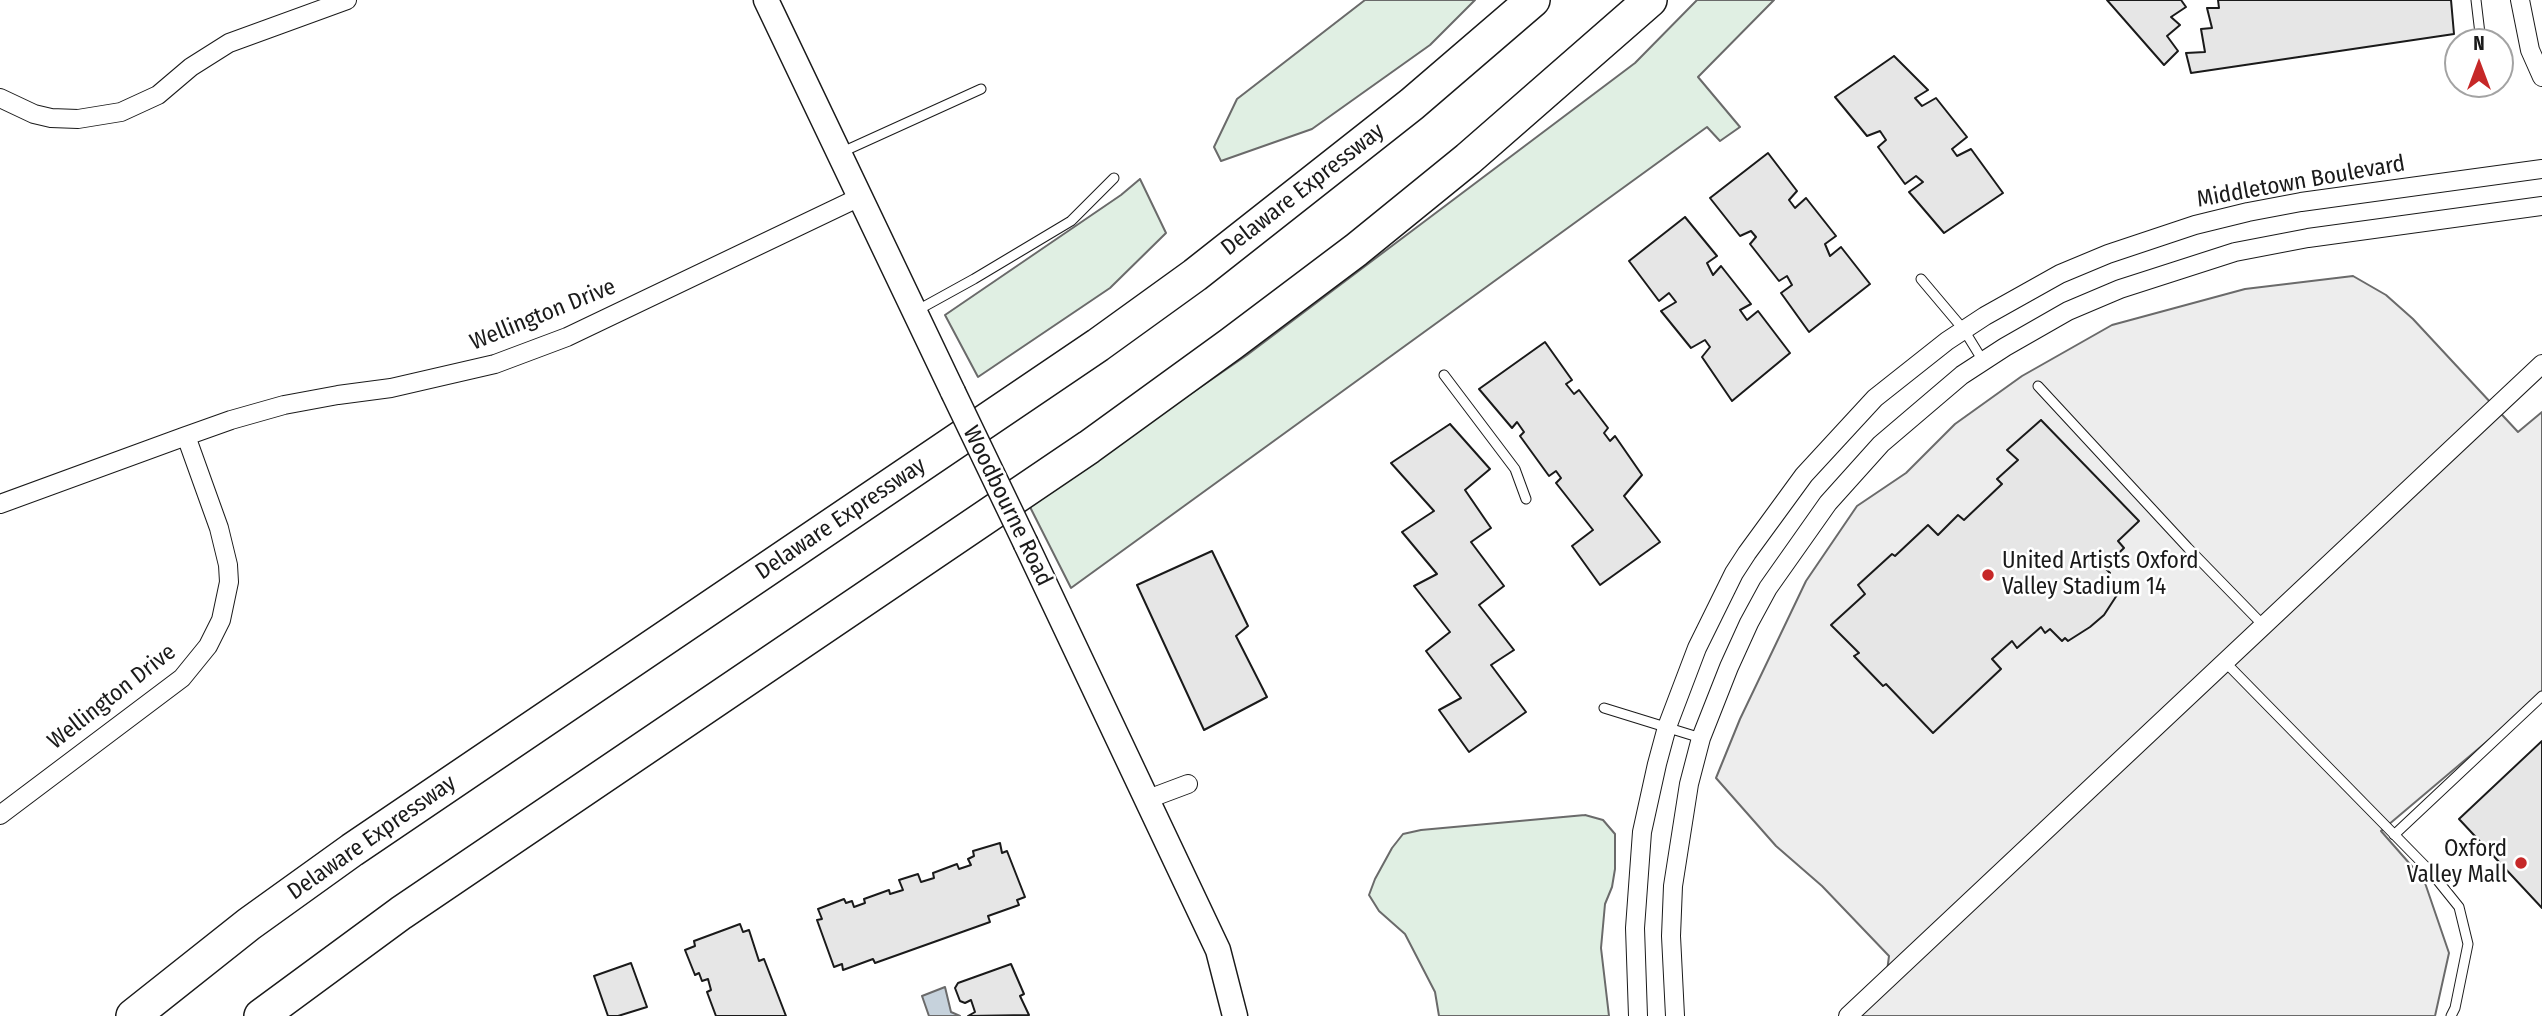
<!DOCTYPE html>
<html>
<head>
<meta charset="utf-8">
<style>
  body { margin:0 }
  #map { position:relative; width:2542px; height:1016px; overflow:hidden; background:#fff; font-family:"Fira Sans Condensed",sans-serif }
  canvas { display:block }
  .north { position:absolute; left:2444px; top:28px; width:70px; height:70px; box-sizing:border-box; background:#fff; border:2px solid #a3a3a3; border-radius:50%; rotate:0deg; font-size:19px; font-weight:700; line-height:28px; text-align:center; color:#1a1a1a }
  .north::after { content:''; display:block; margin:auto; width:24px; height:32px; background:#c62828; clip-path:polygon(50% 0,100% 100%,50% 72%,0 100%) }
</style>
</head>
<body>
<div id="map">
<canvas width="2542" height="1016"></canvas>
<div class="north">N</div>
</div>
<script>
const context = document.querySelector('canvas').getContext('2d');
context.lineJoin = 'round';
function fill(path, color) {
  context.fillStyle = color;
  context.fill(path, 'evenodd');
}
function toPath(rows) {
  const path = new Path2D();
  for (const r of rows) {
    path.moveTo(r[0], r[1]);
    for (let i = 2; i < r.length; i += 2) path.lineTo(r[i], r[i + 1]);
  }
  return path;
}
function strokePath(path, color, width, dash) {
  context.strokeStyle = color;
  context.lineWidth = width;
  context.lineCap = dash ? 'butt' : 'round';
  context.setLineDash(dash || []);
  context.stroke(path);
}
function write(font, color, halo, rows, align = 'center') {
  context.font = font + ' "Fira Sans Condensed",sans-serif';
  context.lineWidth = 5;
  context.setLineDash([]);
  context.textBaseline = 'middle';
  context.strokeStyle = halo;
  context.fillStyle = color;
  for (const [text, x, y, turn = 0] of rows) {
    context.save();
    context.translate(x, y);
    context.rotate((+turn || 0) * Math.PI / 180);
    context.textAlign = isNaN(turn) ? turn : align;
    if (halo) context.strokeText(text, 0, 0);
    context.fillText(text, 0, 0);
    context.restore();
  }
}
const green = toPath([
  [1365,0,1475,0,1430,45,1312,129,1221,161,1214,147,1237,99,1365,0],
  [1697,0,1774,0,1698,77,1740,127,1720,141,1707,127,1071,588,1029,505,1247,355,1635,63,1697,0],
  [1140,179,1166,233,1110,288,978,377,945,315,1121,195,1140,179],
  [1585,815,1603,820,1615,834,1615,869,1612,887,1605,904,1601,948,1609,1016,1439,1016,1435,992,1405,934,1379,911,1369,895,1375,879,1392,848,1403,834,1421,830,1585,815]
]);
const parking = toPath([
  [2353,276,2386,295,2413,319,2518,432,2542,412,2542,695,2381,831,2424,880,2449,953,2435,1016,1855,1016,1885,987,1889,956,1822,886,1776,846,1716,778,1740,719,1806,581,1857,506,1906,473,1955,424,2022,376,2112,325,2245,289,2353,276]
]);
const water = toPath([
  [945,987,951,1012,960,1016,929,1016,922,996,945,987]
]);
const building = toPath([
  [2107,0,2181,0,2186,7,2171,17,2180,25,2167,36,2178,51,2164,65,2107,0],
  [2218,0,2451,0,2454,34,2191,73,2186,53,2205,52,2201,29,2212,28,2207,8,2219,8,2218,0],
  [1894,56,1928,90,1915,98,1922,106,1936,98,1967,137,1952,149,1957,156,1971,149,2003,193,1944,233,1909,192,1923,182,1916,176,1905,184,1878,147,1886,140,1880,131,1867,136,1835,97,1894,56],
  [1768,153,1797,191,1789,200,1795,208,1806,198,1836,236,1825,244,1830,256,1841,247,1870,284,1809,332,1781,293,1792,285,1787,276,1779,281,1750,244,1756,237,1751,231,1740,236,1710,198,1768,153],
  [1685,217,1717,256,1707,263,1713,275,1721,266,1751,304,1740,310,1747,320,1758,311,1790,353,1732,401,1702,357,1710,347,1705,340,1691,348,1661,311,1676,302,1669,293,1659,301,1629,261,1685,217],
  [1545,342,1572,380,1566,384,1574,394,1579,390,1608,428,1604,433,1610,441,1615,436,1642,475,1624,496,1660,542,1600,585,1572,546,1593,530,1556,483,1561,478,1556,471,1549,476,1520,436,1524,432,1517,422,1512,428,1479,389,1545,342],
  [2041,420,2139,521,2118,541,2124,548,2104,567,2110,573,2105,577,2117,590,2114,593,2117,595,2104,615,2090,627,2068,641,2065,638,2062,641,2050,629,2045,633,2041,627,2017,648,2012,641,1992,659,2001,669,1933,733,1886,684,1883,686,1854,656,1859,653,1831,625,1865,594,1858,585,1892,554,1895,556,1928,525,1938,535,1958,515,1964,520,2002,484,1997,479,2018,460,2007,450,2041,420],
  [1450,424,1490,469,1465,490,1491,528,1471,542,1504,586,1479,605,1514,650,1491,665,1526,712,1469,752,1439,710,1461,698,1426,651,1450,632,1414,586,1437,574,1402,532,1434,511,1391,463,1450,424],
  [1212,551,1248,626,1236,636,1267,697,1204,730,1137,585,1212,551],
  [2542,741,2542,908,2459,819,2542,741],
  [1000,843,1002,853,1007,851,1025,897,1017,900,1019,905,988,916,990,922,875,963,873,959,843,970,842,964,834,967,817,920,822,919,818,909,844,899,846,903,852,901,854,907,865,903,864,899,889,890,890,894,903,890,899,880,918,874,921,882,934,878,933,873,957,864,959,869,971,865,968,859,974,856,973,851,1000,843],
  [740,924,743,932,749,930,759,961,764,959,786,1016,716,1016,707,992,711,990,708,979,702,981,699,973,695,975,685,950,695,946,694,941,740,924],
  [631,963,647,1007,618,1016,608,1016,594,976,631,963],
  [1011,964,1024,994,1020,996,1029,1015,968,1016,975,1012,971,1000,965,1003,960,1001,955,988,958,983,1011,964]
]);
const lane = toPath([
  [2476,0,2481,42],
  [840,153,981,89],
  [1921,279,1964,330,1983,361],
  [916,311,974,279,1071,221,1114,178],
  [1444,375,1515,469,1526,499],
  [2038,386,2188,548,2264,626],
  [2225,662,2430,871,2459,907,2468,944,2455,1008,2451,1016],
  [1604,708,1701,738],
  [2394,835,2542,696]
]);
const street = toPath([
  [2520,0,2530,50,2542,77],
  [0,98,34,114,51,118,78,119,121,112,158,95,191,67,229,43,347,0],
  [186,436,231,420,284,405,338,395,391,388,495,364,567,337,860,197],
  [0,504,186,436,219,528,228,565,229,582,221,620,208,646,182,678,0,815],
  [1148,799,1188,784],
  [1638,1016,1635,928,1642,832,1657,764,1667,727,1697,648,1734,573,1747,553,1804,475,1875,398,1947,341,1985,316,2060,274,2108,254,2195,225,2248,212,2301,202,2542,169],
  [1675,1016,1671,936,1673,886,1689,784,1701,738,1729,667,1749,623,1768,588,1828,503,1881,444,1962,375,2005,347,2068,311,2120,289,2235,252,2308,238,2542,206],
  [1848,1016,2542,364]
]);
const secondary = toPath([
  [766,0,953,392],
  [1026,544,1218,950,1235,1016]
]);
const highway = toPath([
  [133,1016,249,924,352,850,1098,345,1195,275,1412,104,1533,0],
  [261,1016,401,913,1089,447,1231,344,1356,250,1468,159,1650,0]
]);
const secondaryBridge = toPath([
  [953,392,1026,544]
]);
const markers = [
  [1988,575,7,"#c62828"],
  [2521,863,7,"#c62828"]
];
const streetNames = [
  ["Middletown Boulevard",2301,182,-10],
  ["Delaware Expressway",1303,190,-38],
  ["Wellington Drive",543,315,-22],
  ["Woodbourne Road",1007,506,64],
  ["Delaware Expressway",841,519,-34],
  ["Wellington Drive",112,697,-38],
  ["Delaware Expressway",372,838,-35]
];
const poiNames = [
  ["United Artists Oxford",2002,562],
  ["Valley Stadium 14",2002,588],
  ["Oxford",2507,850,"right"],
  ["Valley Mall",2507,876,"right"]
];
fill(green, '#e0efe3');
strokePath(green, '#6a6a6a', 2);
fill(parking, '#ededed');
strokePath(parking, '#6a6a6a', 2);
fill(water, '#c6d2dc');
strokePath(water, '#6a6a6a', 2);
fill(building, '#e6e6e6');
strokePath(building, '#1a1a1a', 2);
strokePath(lane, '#1a1a1a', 11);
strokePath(street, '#1a1a1a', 20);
strokePath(secondary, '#1a1a1a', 27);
strokePath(highway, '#1a1a1a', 36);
strokePath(lane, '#fff', 9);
strokePath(street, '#fff', 18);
strokePath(secondary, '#fff', 24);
strokePath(highway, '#fff', 33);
strokePath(secondaryBridge, '#1a1a1a', 27, []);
strokePath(secondaryBridge, '#fff', 24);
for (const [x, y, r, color] of markers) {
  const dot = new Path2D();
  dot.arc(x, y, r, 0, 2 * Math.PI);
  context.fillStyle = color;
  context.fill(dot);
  strokePath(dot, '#fff', 2.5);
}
write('23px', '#1a1a1a', '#fff', streetNames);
write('23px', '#1a1a1a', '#fff', poiNames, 'left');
</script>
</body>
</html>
